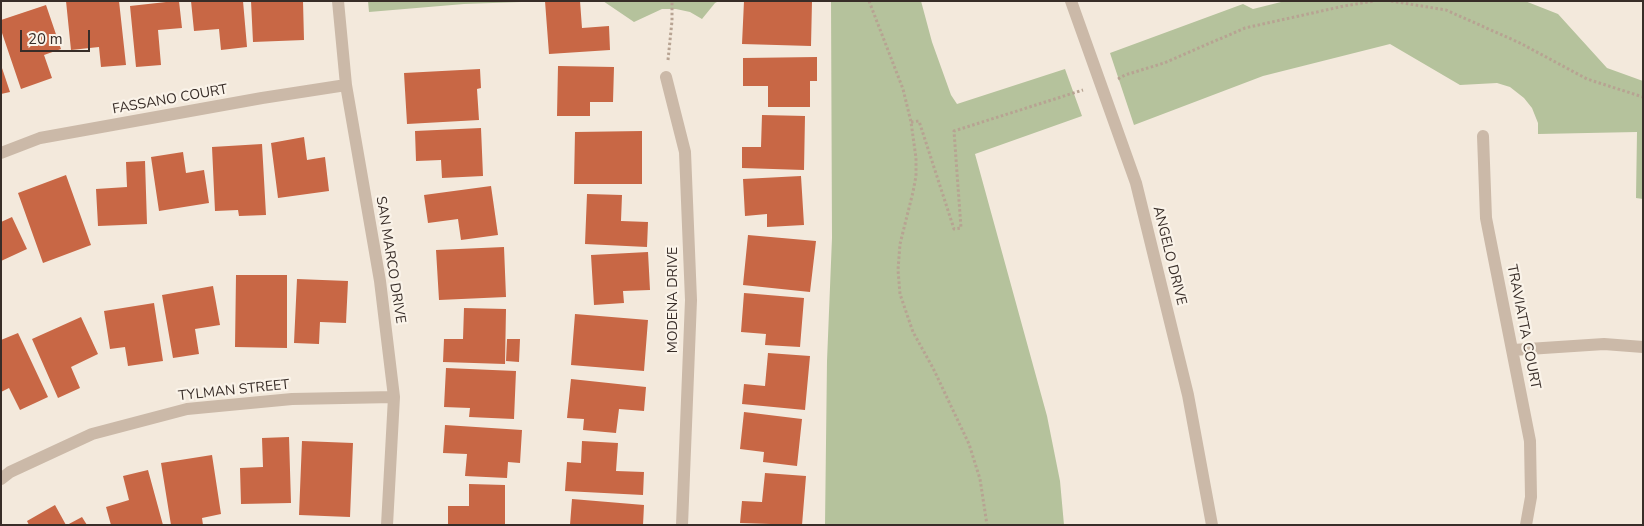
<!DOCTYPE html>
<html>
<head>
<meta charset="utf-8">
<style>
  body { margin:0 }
  #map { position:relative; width:1644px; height:526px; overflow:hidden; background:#f3e9dc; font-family:"Nunito Sans",sans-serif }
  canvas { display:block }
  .frame { position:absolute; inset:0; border:2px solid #382d28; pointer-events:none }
  .scale { position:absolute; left:20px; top:30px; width:70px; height:22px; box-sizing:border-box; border:2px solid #382d28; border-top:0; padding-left:6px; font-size:15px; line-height:18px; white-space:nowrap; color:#382d28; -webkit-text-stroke:4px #faf3e9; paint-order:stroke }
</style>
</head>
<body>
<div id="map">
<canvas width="1644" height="526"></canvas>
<div class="frame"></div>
<div class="scale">20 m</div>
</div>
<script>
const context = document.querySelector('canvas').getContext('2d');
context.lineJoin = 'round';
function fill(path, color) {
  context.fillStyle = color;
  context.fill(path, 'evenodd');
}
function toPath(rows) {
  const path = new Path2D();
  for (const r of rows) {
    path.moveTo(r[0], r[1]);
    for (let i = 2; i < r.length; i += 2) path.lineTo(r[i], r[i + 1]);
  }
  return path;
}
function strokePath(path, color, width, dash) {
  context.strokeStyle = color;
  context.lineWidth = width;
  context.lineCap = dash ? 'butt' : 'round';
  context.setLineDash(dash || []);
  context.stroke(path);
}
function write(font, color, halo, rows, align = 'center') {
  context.font = font + ' "Nunito Sans",sans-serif';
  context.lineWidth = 4.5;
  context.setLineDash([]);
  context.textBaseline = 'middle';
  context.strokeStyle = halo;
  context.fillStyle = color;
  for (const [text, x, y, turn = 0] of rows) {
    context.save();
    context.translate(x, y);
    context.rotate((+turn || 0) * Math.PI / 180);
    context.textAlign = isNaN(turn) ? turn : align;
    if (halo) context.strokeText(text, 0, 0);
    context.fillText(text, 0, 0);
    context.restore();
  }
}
const green = toPath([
  [368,1,550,1,464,4,369,12],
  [603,1,719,1,715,3,702,19,690,12,676,9,662,9,634,22],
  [831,1,921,1,932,42,951,95,957,104,1065,69,1082,116,975,154,1047,416,1060,481,1064,525,825,525,827,361,832,238],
  [1285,1,1525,1,1558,14,1607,68,1643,81,1643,199,1636,198,1637,132,1538,134,1538,123,1532,108,1524,98,1510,87,1497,83,1460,85,1390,44,1263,76,1134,125,1110,53,1243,4,1253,9]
]);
const building = toPath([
  [66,1,119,1,126,65,101,67,99,47,71,50],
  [175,1,179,1,182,28,158,30,161,65,136,67,130,6],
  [191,1,243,1,247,47,221,50,219,29,194,31],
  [251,1,303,1,304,40,253,42],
  [545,1,580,1,582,28,609,26,610,50,549,54],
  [744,1,812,1,811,46,742,44],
  [46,5,61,49,44,55,52,78,21,89,1,30,1,20],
  [817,57,817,81,810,81,810,107,768,107,768,86,743,86,743,58],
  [1,65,10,92,1,94],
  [558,66,614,67,613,102,590,102,590,116,557,116],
  [480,69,481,88,477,89,479,120,407,124,404,73],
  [762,115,805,116,804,170,742,168,742,147,761,147],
  [481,128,483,176,442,178,441,160,416,161,415,131],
  [642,131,642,184,574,184,575,132],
  [304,137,307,160,325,157,329,191,278,198,271,143],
  [262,144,266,215,239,216,238,210,215,211,212,147],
  [183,152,186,173,204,170,209,203,159,211,151,157],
  [145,161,147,224,98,226,96,189,127,187,126,162],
  [66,175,91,245,43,263,18,193],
  [801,176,804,225,767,227,767,214,745,216,743,179],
  [491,186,498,235,461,240,458,219,428,223,424,195],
  [587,194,622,195,621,221,648,222,647,247,585,244],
  [12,217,27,249,1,261,1,222],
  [748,235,816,241,810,292,743,285],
  [504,247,506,297,439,300,436,250],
  [648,252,650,290,623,291,624,303,594,305,591,255],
  [236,275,287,275,287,348,235,347],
  [297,279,348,281,346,323,320,322,319,344,294,343],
  [213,286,220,325,195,329,199,354,173,358,162,295],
  [744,293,804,298,800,347,765,345,766,334,741,332],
  [154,303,163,361,128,366,125,347,110,349,104,311],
  [464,308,506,309,505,364,443,362,444,339,463,339],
  [575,314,648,320,644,371,571,365],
  [81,317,98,354,71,367,80,388,58,398,32,339],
  [18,333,48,397,20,410,9,388,1,392,1,340],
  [507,339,520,339,519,362,506,361],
  [768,353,810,356,805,410,742,404,744,384,765,386],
  [446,368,516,371,514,419,469,417,470,408,444,407],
  [571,379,646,387,644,411,619,409,616,433,583,430,584,419,567,418],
  [744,412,802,419,797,466,763,462,764,452,740,449],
  [445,425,522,430,520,463,508,462,507,478,465,476,467,454,443,453],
  [289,437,291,503,241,504,240,468,263,467,262,438],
  [302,441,353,443,350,517,299,515],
  [582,441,618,443,616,471,644,472,643,495,565,491,567,462,581,463],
  [212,455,221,514,202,518,203,525,171,525,161,463],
  [148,470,163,525,111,525,106,507,129,500,123,476],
  [765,473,806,476,802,525,740,523,742,501,762,502],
  [469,484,505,485,505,525,448,525,448,506,469,506],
  [572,499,644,505,643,525,570,525],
  [55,505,66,525,29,525,27,521],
  [82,517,87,525,67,525]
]);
const path = toPath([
  [869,1,903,89,911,122,916,158,916,176,913,192,900,244,898,270,900,294,913,332,933,368,969,444,980,479,987,525],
  [1391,1,1446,10,1520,43,1587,79,1643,97],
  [668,60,672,21,672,1],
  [1118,79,1125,75,1164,63,1245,28,1344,6,1374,1],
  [911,122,919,121,954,229,961,228,954,131,1083,90]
]);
const minor = toPath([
  [338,1,346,85,380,281,394,397,387,525],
  [1071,1,1136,183,1188,395,1212,525],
  [666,77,685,152,691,300,682,525],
  [1483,136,1486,218,1530,441,1531,497,1526,525],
  [1,153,40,138,262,98,346,85],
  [1513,350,1604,344,1643,347],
  [1,479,10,472,92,434,187,409,292,399,394,397]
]);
const streetNames = [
  ["FASSANO COURT",170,100,-10],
  ["ANGELO DRIVE",1169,256,76],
  ["SAN MARCO DRIVE",390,260,81],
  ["MODENA DRIVE",674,300,-90],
  ["TRAVIATTA COURT",1523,327,79],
  ["TYLMAN STREET",234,391,-6]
];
fill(green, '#b5c29c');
fill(building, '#c86745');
strokePath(path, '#b7a392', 3, [2.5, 2.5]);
strokePath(minor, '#cbb9a8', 12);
write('14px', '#382d28', '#faf3e9', streetNames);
</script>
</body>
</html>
